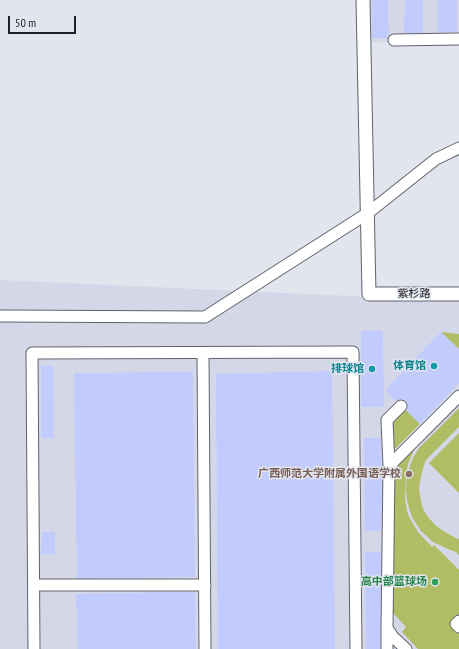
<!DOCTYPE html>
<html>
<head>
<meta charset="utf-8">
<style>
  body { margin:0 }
  #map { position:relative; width:459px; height:649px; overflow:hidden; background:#e2e4ee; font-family:"PT Sans Narrow",sans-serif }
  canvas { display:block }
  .scale { position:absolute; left:8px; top:16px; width:68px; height:18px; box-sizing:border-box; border:2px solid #202024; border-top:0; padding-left:5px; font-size:12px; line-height:14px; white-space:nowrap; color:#202024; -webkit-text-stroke:3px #e2e4ee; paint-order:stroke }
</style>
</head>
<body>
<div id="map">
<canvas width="459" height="649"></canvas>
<div class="scale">50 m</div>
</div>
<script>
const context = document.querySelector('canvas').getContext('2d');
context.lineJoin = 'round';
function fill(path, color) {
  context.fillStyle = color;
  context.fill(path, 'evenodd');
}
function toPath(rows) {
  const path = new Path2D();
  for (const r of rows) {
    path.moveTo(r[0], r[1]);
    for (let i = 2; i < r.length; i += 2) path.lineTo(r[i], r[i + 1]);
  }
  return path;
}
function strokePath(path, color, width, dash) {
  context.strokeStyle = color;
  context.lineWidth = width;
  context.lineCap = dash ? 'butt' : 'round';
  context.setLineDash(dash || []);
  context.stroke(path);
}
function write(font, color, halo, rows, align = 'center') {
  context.font = font + ' "PT Sans Narrow","Noto Sans SC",sans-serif';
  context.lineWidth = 3;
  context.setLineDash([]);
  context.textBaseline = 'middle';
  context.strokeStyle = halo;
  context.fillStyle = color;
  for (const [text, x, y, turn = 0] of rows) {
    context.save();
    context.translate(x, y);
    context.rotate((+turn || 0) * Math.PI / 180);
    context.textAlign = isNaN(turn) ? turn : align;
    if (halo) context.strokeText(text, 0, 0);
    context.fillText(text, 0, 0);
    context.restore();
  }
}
const built = toPath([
  [368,0,459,0,459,43,368,42],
  [0,280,459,301,459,649,0,649]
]);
const green = toPath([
  [441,332,459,334,459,349],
  [404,408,420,424,391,453,390,423],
  [459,408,459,427,426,460,424,465,421,476,419,488,421,501,423,509,428,517,436,526,445,532,456,538,459,539,459,555,456,552,450,550,433,542,421,531,412,517,407,501,406,489,407,474,413,458,419,448],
  [459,433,459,493,429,463],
  [416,445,408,464,406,475,405,500,407,511,410,519,418,532,432,547,434,545,459,570,459,649,418,649,402,632,406,627,393,613,393,560,395,466]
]);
const building = toPath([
  [372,0,388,0,388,28,389,28,389,35,387,38,372,38],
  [405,0,423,0,423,33,404,33],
  [438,0,457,0,457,32,438,32],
  [361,331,383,331,384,407,361,407],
  [441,332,459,349,459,383,420,424,406,410,408,407,408,405,406,401,402,399,400,399,396,401,385,390],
  [41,366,53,366,54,438,41,438],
  [332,371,335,649,218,649,216,374],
  [193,372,195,577,77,578,74,373],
  [364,438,381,438,382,489,381,531,365,531],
  [42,532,55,532,55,554,41,554],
  [365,552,381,552,380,649,366,649],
  [173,592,195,592,196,649,78,649,76,594]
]);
const minor = toPath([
  [394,40,459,39],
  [0,316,205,317,368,213,436,159,459,148],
  [203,353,205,649],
  [389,466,387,420,401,406],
  [34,585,205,585],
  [459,621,456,624,459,627],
  [387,628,387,649],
  [34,649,32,353,353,352,356,649],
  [406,649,393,637,387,628,389,466,459,396]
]);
const major = toPath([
  [363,0,369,294,459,294]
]);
const markers = [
  [434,366,4,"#0f9aa8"],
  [372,369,4,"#0f9aa8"],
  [409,474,4,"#8d6e63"],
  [435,582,4,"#2e9e5b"]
];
const streetNames = [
  ["紫杉路",414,294]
];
const cultureNames = [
  ["体育馆",426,366],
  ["排球馆",364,369]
];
const educationNames = [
  ["广西师范大学附属外国语学校",401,474]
];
const leisureNames = [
  ["高中部篮球场",427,582]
];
fill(built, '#d4d7e8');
fill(green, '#b0bd65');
fill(building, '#c2cbfd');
strokePath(minor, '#61636b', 13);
strokePath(major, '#61636b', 15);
strokePath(minor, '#fff', 11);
strokePath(major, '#fff', 13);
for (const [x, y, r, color] of markers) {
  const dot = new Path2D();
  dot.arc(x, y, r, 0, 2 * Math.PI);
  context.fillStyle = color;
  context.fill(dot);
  strokePath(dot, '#e2e4ee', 1.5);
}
write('11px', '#202024', '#e2e4ee', streetNames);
write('bold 11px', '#0d838f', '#e2e4ee', cultureNames, 'right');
write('bold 11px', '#785e54', '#e2e4ee', educationNames, 'right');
write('bold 11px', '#27864d', '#e2e4ee', leisureNames, 'right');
</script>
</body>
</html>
